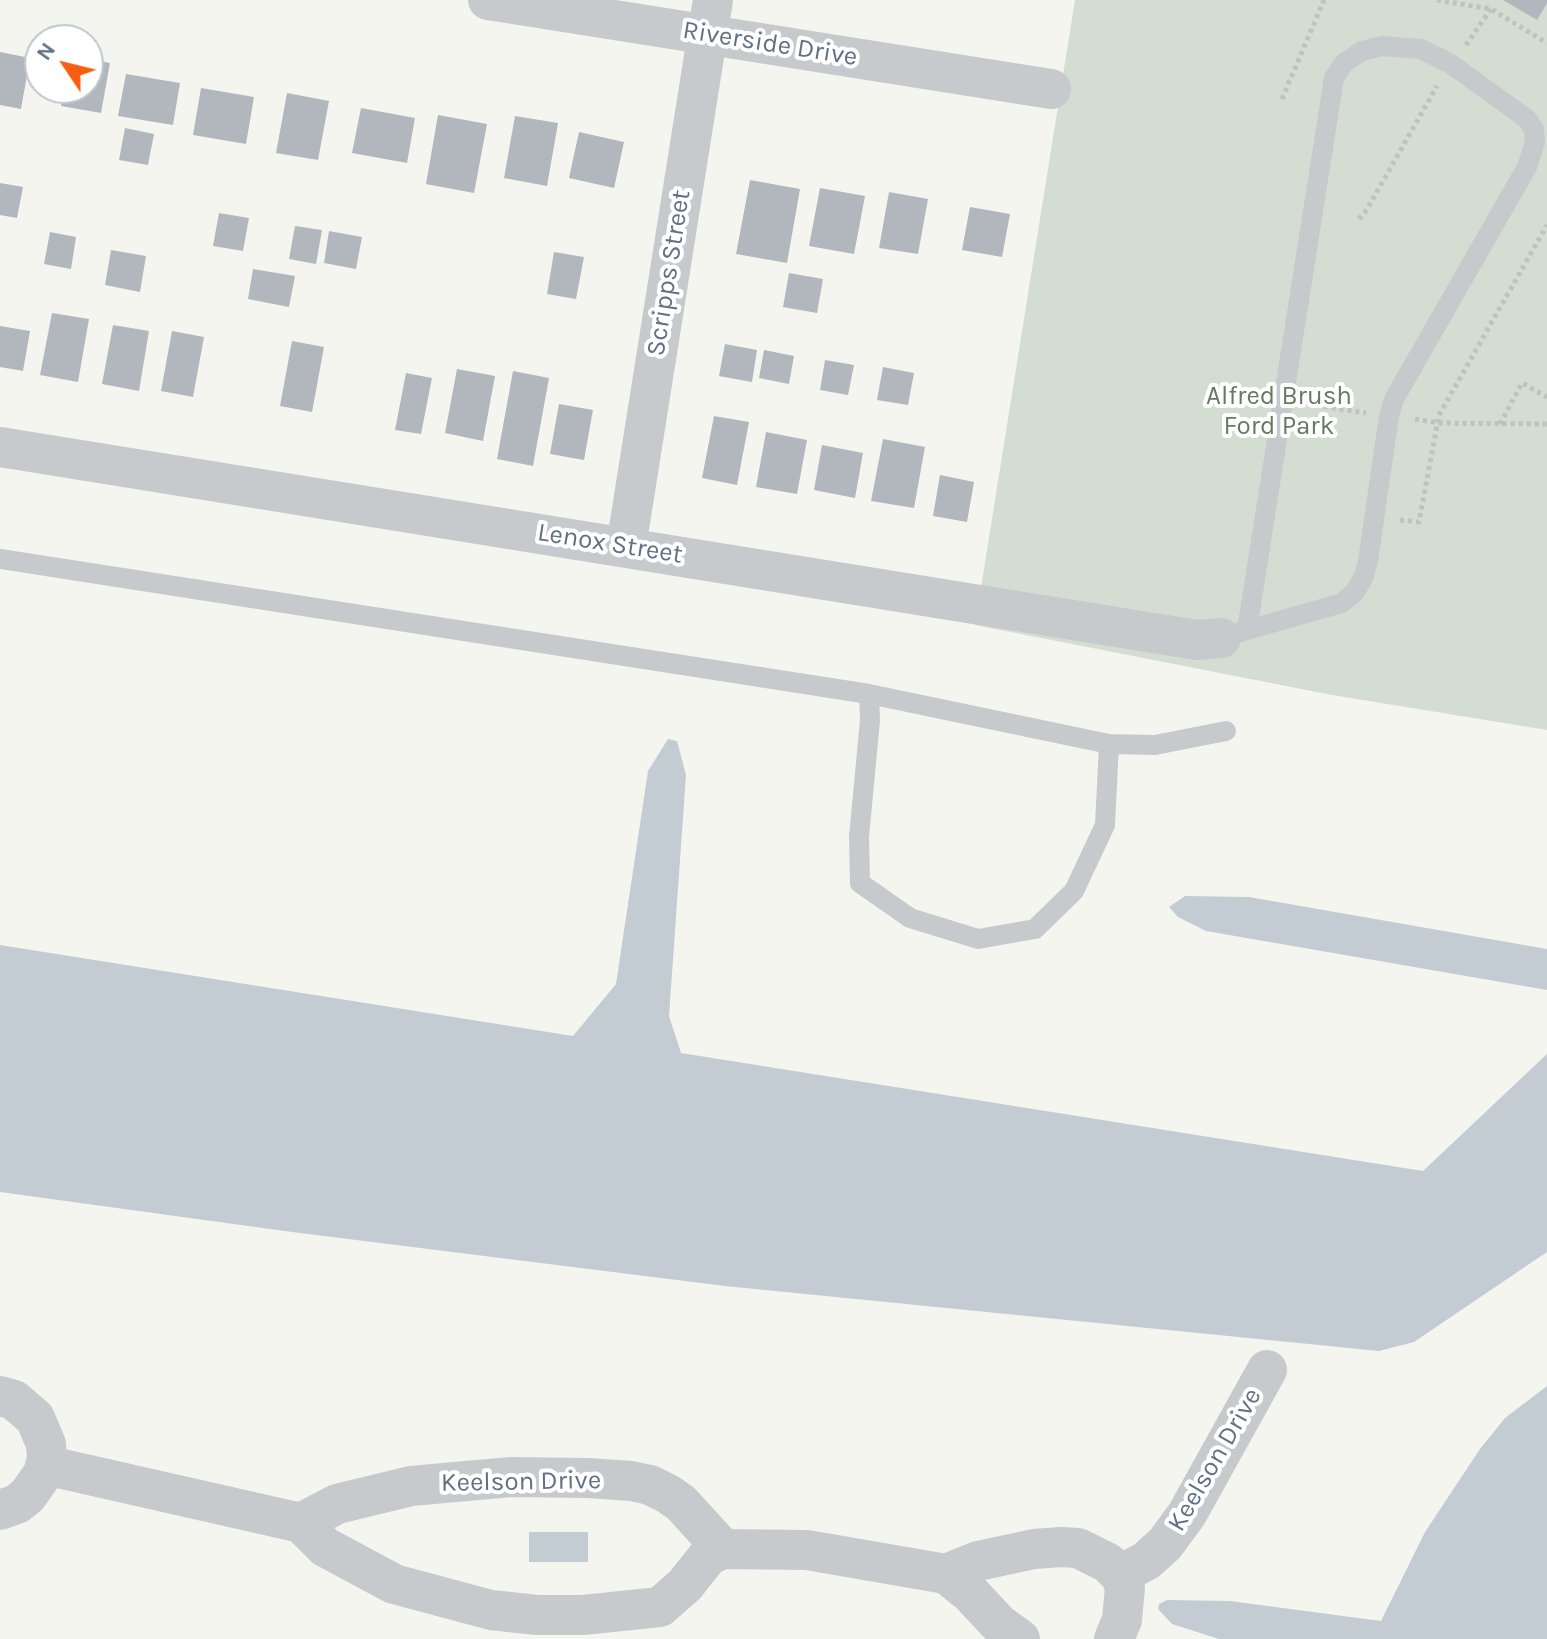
<!DOCTYPE html>
<html>
<head>
<meta charset="utf-8">
<style>
  body { margin:0 }
  #map { position:relative; width:1547px; height:1639px; overflow:hidden; background:#f5f5f0; font-family:Karla,sans-serif }
  canvas { display:block }
  .north { position:absolute; left:24px; top:24px; width:80px; height:80px; box-sizing:border-box; background:#fff; border:2px solid #c0c6ce; border-radius:50%; rotate:305deg; font-size:22px; font-weight:700; line-height:32px; text-align:center; color:#617185 }
  .north::after { content:''; display:block; margin:auto; width:28px; height:36px; background:#f55f11; clip-path:polygon(50% 0,100% 100%,50% 72%,0 100%) }
</style>
</head>
<body>
<div id="map">
<canvas width="1547" height="1639"></canvas>
<div class="north">N</div>
</div>
<script>
const context = document.querySelector('canvas').getContext('2d');
context.lineJoin = 'round';
function fill(path, color) {
  context.fillStyle = color;
  context.fill(path, 'evenodd');
}
function toPath(rows) {
  const path = new Path2D();
  for (const r of rows) {
    path.moveTo(r[0], r[1]);
    for (let i = 2; i < r.length; i += 2) path.lineTo(r[i], r[i + 1]);
  }
  return path;
}
function strokePath(path, color, width, dash) {
  context.strokeStyle = color;
  context.lineWidth = width;
  context.lineCap = dash ? 'butt' : 'round';
  context.setLineDash(dash || []);
  context.stroke(path);
}
function write(font, color, halo, rows, align = 'center') {
  context.font = font + ' Karla,sans-serif';
  context.lineWidth = 8;
  context.setLineDash([]);
  context.textBaseline = 'middle';
  context.strokeStyle = halo;
  context.fillStyle = color;
  for (const [text, x, y, turn = 0] of rows) {
    context.save();
    context.translate(x, y);
    context.rotate((+turn || 0) * Math.PI / 180);
    context.textAlign = isNaN(turn) ? turn : align;
    if (halo) context.strokeText(text, 0, 0);
    context.fillText(text, 0, 0);
    context.restore();
  }
}
const green = toPath([
  [1075,0,1547,0,1547,730,1332,695,975,625]
]);
const water = toPath([
  [668,739,677,741,686,775,669,1016,681,1053,1423,1171,1547,1054,1547,1252,1414,1342,1379,1351,725,1286,292,1232,0,1192,0,945,573,1036,616,984,648,771],
  [1185,896,1249,897,1547,949,1547,990,1206,931,1178,917,1169,907],
  [1547,1386,1547,1639,1219,1639,1172,1624,1158,1609,1159,1604,1167,1600,1230,1601,1381,1621,1425,1532,1480,1449,1505,1418],
  [529,1532,588,1532,588,1562,529,1562]
]);
const building = toPath([
  [1503,0,1547,0,1547,3,1537,20],
  [0,52,30,58,21,109,0,105],
  [88,59,110,63,101,113,61,106,64,88,88,88],
  [126,74,180,83,173,125,118,116],
  [201,88,254,97,246,144,193,135],
  [287,93,329,101,318,160,276,153],
  [361,108,415,118,407,163,352,153],
  [438,115,487,124,474,193,426,184],
  [515,116,558,123,547,186,504,178],
  [125,128,154,134,148,165,119,160],
  [579,132,624,142,614,188,569,178],
  [750,180,800,189,787,263,736,254],
  [0,183,23,187,17,218,0,215],
  [820,188,865,196,854,254,809,246],
  [889,192,928,199,918,254,879,248],
  [970,207,1010,214,1002,257,962,250],
  [219,213,249,218,243,251,213,246],
  [295,226,322,230,316,264,289,259],
  [329,231,362,237,356,269,324,263],
  [50,232,76,237,71,269,44,264],
  [111,250,146,256,140,292,105,285],
  [554,252,584,257,576,299,547,294],
  [253,269,295,276,289,307,248,299],
  [789,273,823,279,817,313,783,307],
  [52,313,89,319,78,382,40,375],
  [113,325,149,331,139,391,102,384],
  [0,326,30,331,23,371,0,367],
  [172,331,204,337,193,397,161,391],
  [292,341,324,347,312,412,280,406],
  [725,344,757,350,752,382,719,376],
  [764,350,794,356,789,384,759,378],
  [825,360,854,365,848,395,820,390],
  [883,367,914,373,908,405,877,400],
  [457,369,495,376,483,441,445,433],
  [513,371,549,378,533,466,497,459],
  [406,373,432,378,421,434,395,430],
  [559,404,593,410,584,460,550,454],
  [714,416,749,422,737,485,702,478],
  [766,432,807,440,797,494,756,487],
  [883,439,925,447,914,508,871,501],
  [822,445,863,453,855,498,814,490],
  [940,475,974,482,967,522,933,516]
]);
const path = toPath([
  [1437,0,1491,9,1547,43],
  [1466,45,1491,9],
  [1282,99,1324,0],
  [1359,219,1366,211,1437,86],
  [1308,404,1366,413],
  [1415,419,1439,423,1547,424],
  [1500,424,1522,383,1547,397],
  [1400,520,1419,522,1439,415,1547,225]
]);
const lane = toPath([
  [0,559,869,694,1109,744,1155,745,1226,731],
  [1221,638,1247,630,1334,78,1344,63,1362,51,1382,46,1421,49,1451,64,1527,119,1534,129,1535,142,1527,167,1394,399,1389,416,1368,561,1364,576,1355,592,1342,603,1247,630],
  [869,694,870,720,859,837,860,883,910,918,978,939,1035,929,1074,891,1105,825,1109,744]
]);
const street = toPath([
  [488,0,1051,89],
  [0,447,1197,640,1221,638],
  [626,547,713,0],
  [0,1396,14,1400,35,1418,46,1444,47,1458,44,1472,28,1495,17,1504,0,1510],
  [45,1465,301,1523,325,1547,394,1584,491,1610,537,1615,583,1615,660,1607,685,1585,708,1556,723,1549,807,1550,946,1574,971,1594,999,1624,1020,1639],
  [301,1523,337,1504,411,1486,511,1477,588,1478,631,1481,650,1485,668,1494,681,1503,723,1549],
  [946,1574,978,1561,1034,1549,1061,1547,1078,1548,1108,1563,1120,1575,1125,1587,1122,1620,1114,1639],
  [1120,1575,1146,1561,1165,1544,1187,1514,1267,1370]
]);
const streetNames = [
  ["Riverside Drive",770,44,9],
  ["Scripps Street",669,273,-81],
  ["Lenox Street",610,544,9],
  ["Keelson Drive",1215,1460,-60],
  ["Keelson Drive",521,1482,-1]
];
const parkNames = [
  ["Alfred Brush",1279,397],
  ["Ford Park",1279,427]
];
fill(green, '#d4ddd1');
fill(water, '#c3ccd2');
fill(building, '#b1b7bd');
strokePath(path, '#c0c1c3', 5, [4, 4]);
strokePath(lane, '#c7cacd', 20);
strokePath(street, '#c7cacd', 40);
write('26px', '#617185', '#fff', streetNames);
write('26px', '#637b60', '#fff', parkNames);
</script>
</body>
</html>
